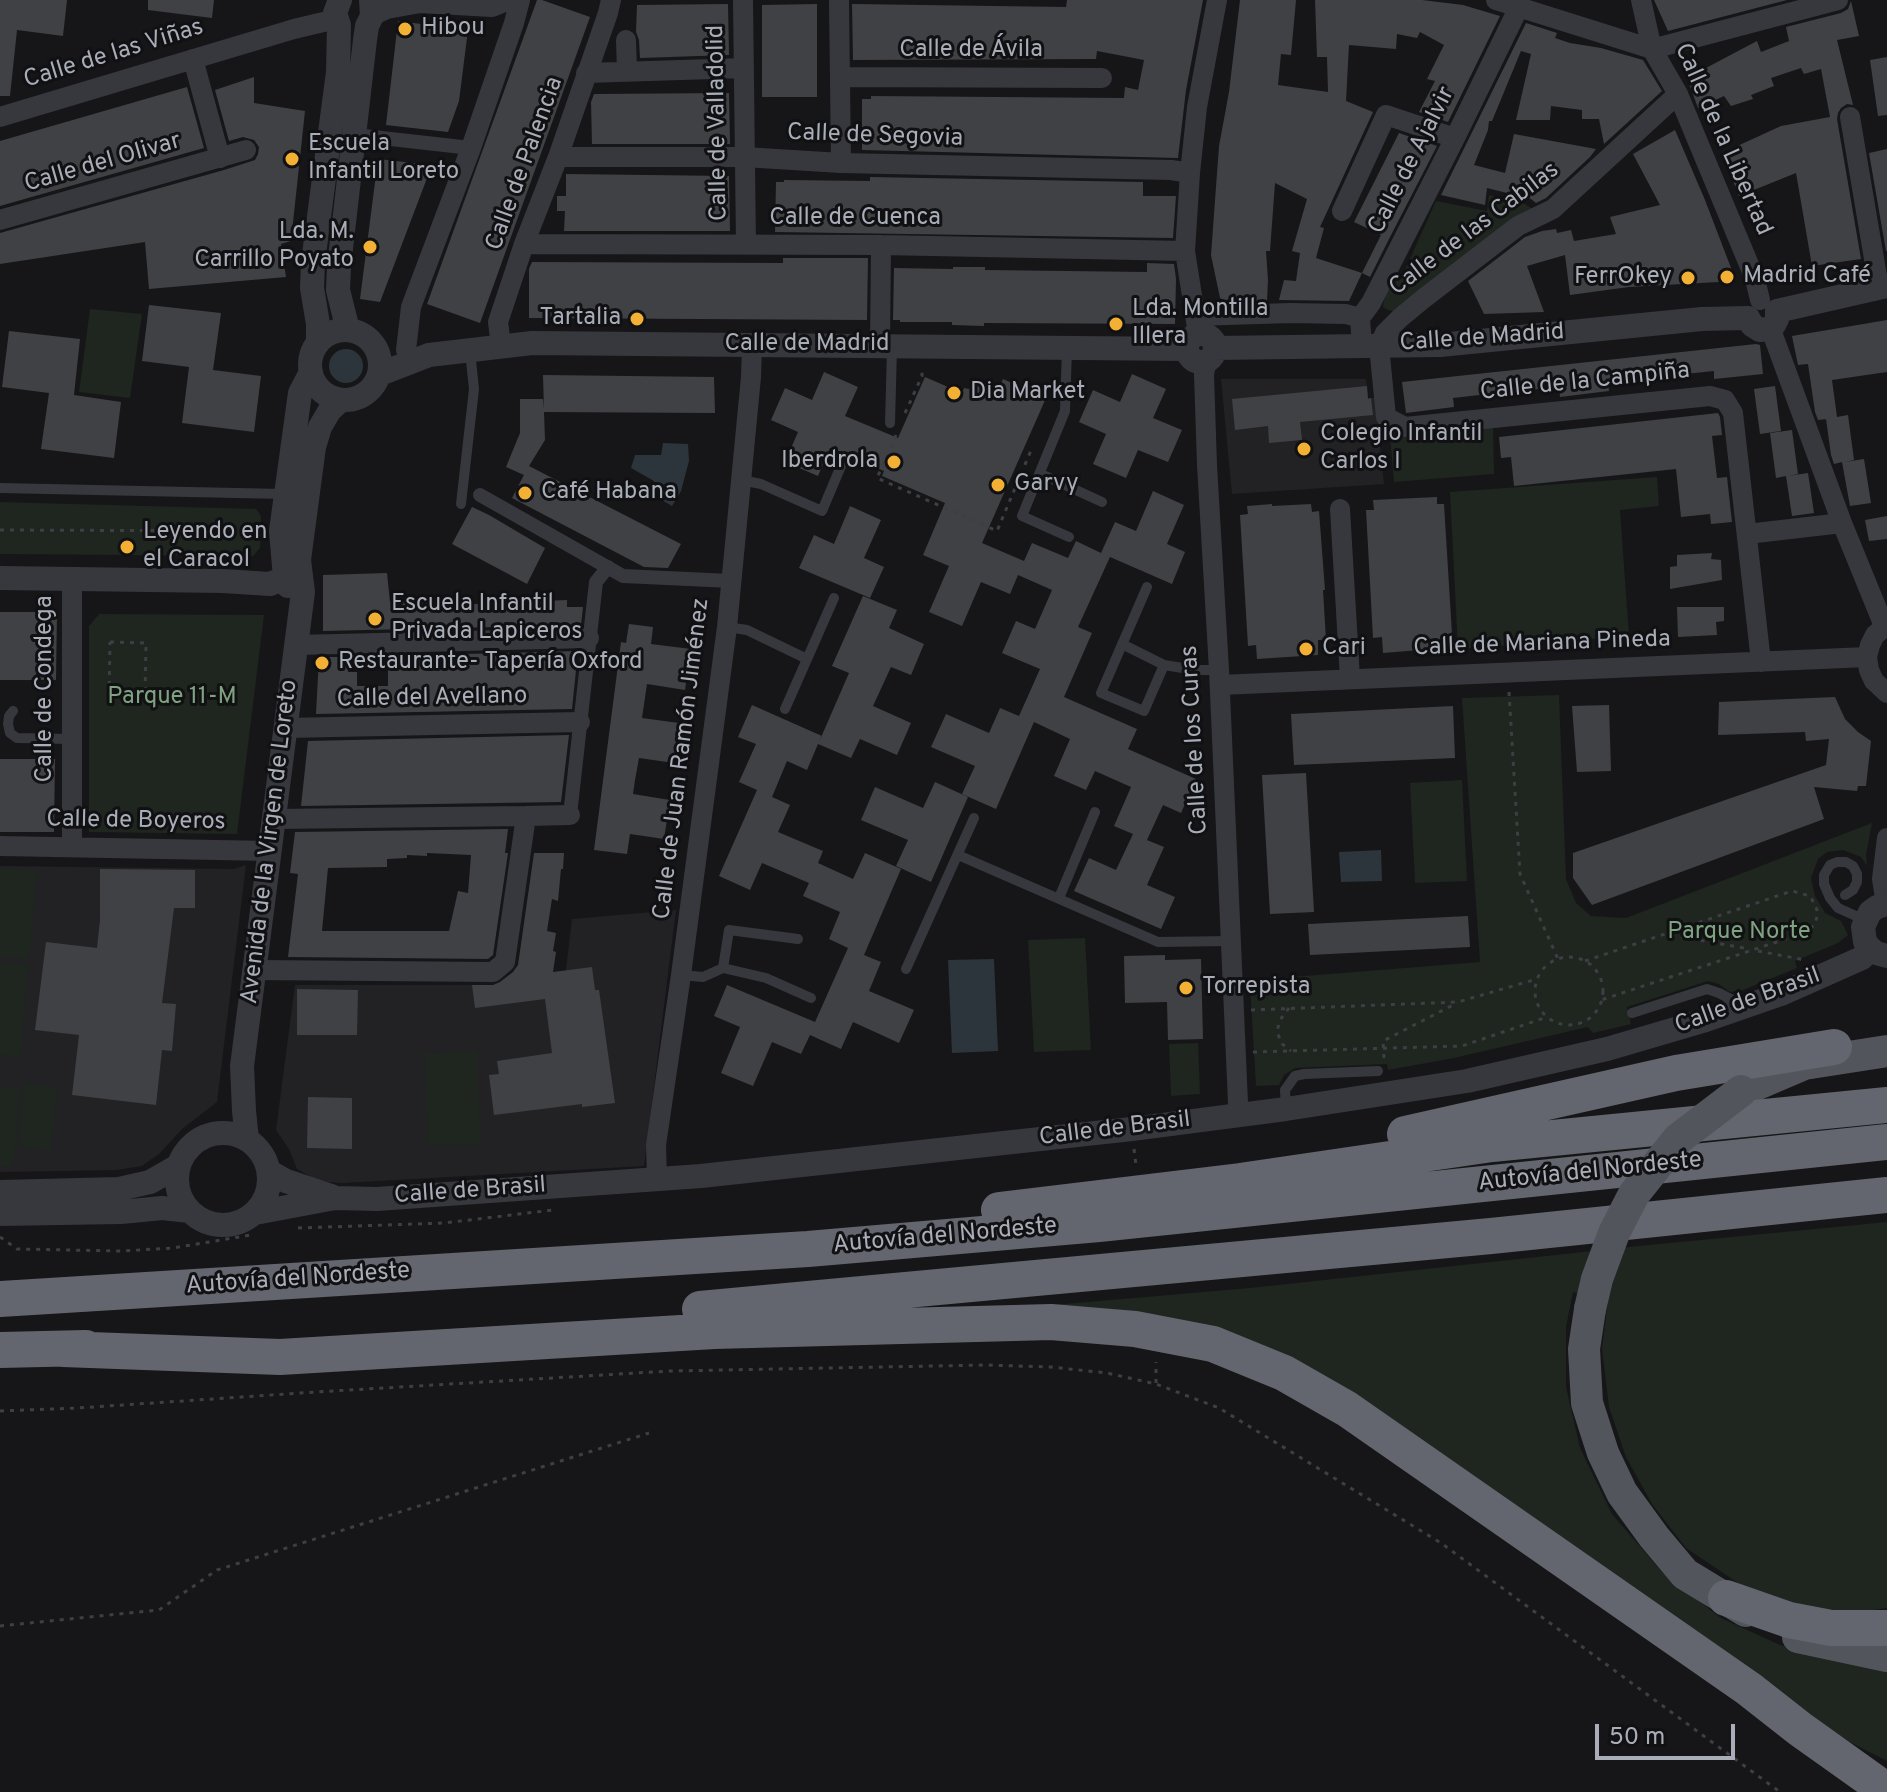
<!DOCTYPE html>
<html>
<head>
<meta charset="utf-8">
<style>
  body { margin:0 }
  #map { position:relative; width:1887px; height:1792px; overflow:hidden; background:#161618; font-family:Overpass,sans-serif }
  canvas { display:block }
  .scale { position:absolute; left:1595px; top:1724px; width:140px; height:36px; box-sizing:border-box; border:4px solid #a8adb8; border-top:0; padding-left:10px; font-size:24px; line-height:28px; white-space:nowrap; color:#a8adb8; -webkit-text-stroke:6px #111113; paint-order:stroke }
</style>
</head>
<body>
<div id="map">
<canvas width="1887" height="1792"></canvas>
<div class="scale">50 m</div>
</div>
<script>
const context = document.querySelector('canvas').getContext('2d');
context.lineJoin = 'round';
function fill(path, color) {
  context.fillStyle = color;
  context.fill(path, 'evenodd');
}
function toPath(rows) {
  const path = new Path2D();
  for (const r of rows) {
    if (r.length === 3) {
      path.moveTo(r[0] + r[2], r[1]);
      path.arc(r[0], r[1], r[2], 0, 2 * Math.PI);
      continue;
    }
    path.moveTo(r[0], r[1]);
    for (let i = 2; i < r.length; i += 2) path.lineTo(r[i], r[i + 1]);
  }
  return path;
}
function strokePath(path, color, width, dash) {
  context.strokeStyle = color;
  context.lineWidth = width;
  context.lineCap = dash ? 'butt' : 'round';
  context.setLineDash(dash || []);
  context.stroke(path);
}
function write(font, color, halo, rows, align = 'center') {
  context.font = font + ' Overpass,sans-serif';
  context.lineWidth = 6;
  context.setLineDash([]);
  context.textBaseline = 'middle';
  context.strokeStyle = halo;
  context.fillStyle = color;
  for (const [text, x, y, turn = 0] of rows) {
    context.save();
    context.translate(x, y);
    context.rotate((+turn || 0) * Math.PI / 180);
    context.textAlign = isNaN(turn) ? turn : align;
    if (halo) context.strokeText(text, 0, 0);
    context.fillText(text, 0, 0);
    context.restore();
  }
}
const built = toPath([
  [1221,379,1366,379,1368,398,1375,398,1384,484,1232,494],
  [246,865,217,1102,182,1129,160,1153,142,1166,117,1170,0,1172,0,866,234,869],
  [676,910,644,1166,343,1183,328,1182,311,1177,297,1169,289,1149,276,1130,295,985,506,985,562,974,566,970,572,919]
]);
const green = toPath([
  [1489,195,1525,204,1535,211,1396,312,1388,310,1383,307,1384,300,1390,284,1401,279,1436,201,1487,211],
  [90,309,142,314,130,398,79,392],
  [1493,426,1494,474,1394,482,1390,434],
  [1657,477,1659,506,1620,510,1629,636,1458,649,1450,492],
  [0,502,256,509,261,516,260,548,253,556,0,554],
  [99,614,264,615,237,834,89,832,89,626],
  [1559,695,1566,879,1576,903,1591,916,1626,918,1872,823,1866,855,1867,866,1861,857,1843,850,1827,852,1818,859,1811,878,1815,896,1825,913,1841,921,1848,935,1838,943,1795,961,1797,968,1743,990,1730,992,1719,984,1708,981,1627,1007,1631,1024,1593,1033,1588,1027,1454,1058,1388,1070,1387,1064,1295,1068,1284,1075,1279,1085,1256,1086,1250,985,1255,985,1255,980,1480,962,1462,698],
  [1462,780,1467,881,1415,883,1410,783],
  [0,867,37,871,29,959,0,957],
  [1085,938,1091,1050,1034,1052,1028,940],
  [0,963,28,965,20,1057,0,1055],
  [1198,1043,1200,1094,1171,1096,1169,1044],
  [477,1051,481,1144,428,1146,425,1053],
  [24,1084,57,1087,51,1151,18,1147],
  [0,1087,21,1089,13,1167,0,1166],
  [1887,1222,1887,1608,1859,1612,1799,1607,1741,1585,1686,1548,1652,1504,1626,1457,1609,1407,1602,1349,1608,1300,1573,1292,1566,1327,1566,1387,1580,1448,1612,1514,1662,1572,1721,1618,1780,1645,1822,1656,1887,1667,1887,1761,1838,1736,1330,1385,1030,1307,1250,1288,1639,1246]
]);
const water = toPath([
  [346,366,17],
  [663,443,688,444,689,461,681,491,672,506,650,493,654,481,631,468,635,455,661,455],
  [1381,850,1382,881,1341,882,1339,852],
  [994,959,998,1051,952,1053,948,960]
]);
const building = toPath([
  [0,0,67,0,63,36,17,30,10,96,0,96],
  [148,0,214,0,212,18,148,10],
  [537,0,542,0,590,17,480,323,427,304],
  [1067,0,1203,0,1186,90,1178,158,862,150,862,99,871,99,871,96,1124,98,1125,87,1138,90,1144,60,1097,51,1096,59,853,60,852,4,1066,7],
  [1240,0,1296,0,1291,55,1281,54,1278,85,1328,92,1327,57,1317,57,1315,0,1422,0,1463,5,1500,16,1448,122,1419,112,1435,81,1427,79,1444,45,1420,32,1417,38,1397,34,1396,49,1349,45,1346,101,1373,112,1320,227,1324,228,1316,258,1362,273,1349,301,1279,300,1284,280,1296,281,1300,253,1292,251,1307,199,1275,183,1270,251,1266,251,1268,280,1267,301,1226,302,1220,298,1211,255,1219,146,1229,92],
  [1654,0,1787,0,1668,31],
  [1851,1,1859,36,1837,40,1853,105,1847,104,1841,108,1838,113,1837,119,1861,259,1812,266,1796,173,1739,196,1722,153,1781,126,1830,117,1821,69,1804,74,1801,68,1771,78,1774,86,1751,95,1753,99,1731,106,1724,96,1698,108,1687,78,1757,41,1761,52,1789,41,1786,27,1841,13,1848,9],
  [728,4,729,55,640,58,639,40,636,32,637,5],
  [817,4,817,97,762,97,762,5],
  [398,21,468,30,459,101,448,132,386,125],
  [1526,23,1557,33,1555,38,1570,43,1601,48,1643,60,1662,91,1604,144,1599,119,1582,119,1582,110,1551,106,1550,120,1516,120,1531,54,1521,51,1492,121,1489,121,1488,130,1474,165,1505,173,1514,134,1596,149,1590,157,1546,198,1536,203,1531,199,1487,188,1485,205,1441,195],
  [1887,57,1887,115,1878,116,1870,60],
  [254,77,254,103,305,111,291,241,281,244,286,277,149,289,145,242,0,264,0,233,224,170,255,160,258,154,259,147,254,140,243,137,229,141,215,90],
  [187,87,204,148,0,206,0,141],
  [729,93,730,144,592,144,591,102,594,94],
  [1675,130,1705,200,1736,281,1629,287,1570,295,1565,255,1527,266,1544,312,1484,314,1468,281,1525,237,1542,231,1556,229,1557,233,1571,230,1574,241,1616,234,1610,217,1660,205,1633,154],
  [1399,133,1437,146,1389,239,1382,236,1389,239,1370,277,1362,273,1381,235,1354,222],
  [1887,149,1887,251,1886,251,1869,153],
  [378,159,432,165,380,302,360,299],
  [566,174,729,176,730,231,564,231,565,211,557,211,557,196,566,196],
  [870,177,1143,182,1143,196,1176,196,1173,238,775,232,776,182,784,182,784,180,870,181],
  [783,258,868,258,867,320,529,318,529,269,532,262,783,263],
  [1147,263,1174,264,1176,279,1175,324,984,323,984,326,952,325,952,322,900,322,900,320,893,320,894,268,953,269,953,267,985,267,985,270,1147,272],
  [149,305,221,313,213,370,261,376,254,432,182,423,189,367,142,361],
  [1887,320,1887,372,1832,380,1837,417,1848,415,1854,460,1845,462,1864,459,1871,503,1850,506,1842,462,1834,464,1831,455,1826,419,1835,418,1818,420,1815,412,1808,364,1798,365,1792,336],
  [9,331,80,339,74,395,121,402,114,458,41,449,49,393,2,387],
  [1756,344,1760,345,1763,374,1714,379,1714,371,1608,382,1609,391,1560,397,1559,387,1497,393,1453,398,1454,407,1406,413,1402,382],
  [824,372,858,387,845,416,898,438,925,377,962,393,964,388,969,389,972,382,997,392,1003,379,1046,398,982,543,1024,561,1032,543,1068,558,1076,541,1101,553,1115,522,1136,531,1153,491,1184,505,1167,544,1185,552,1172,584,1110,557,1078,627,1092,633,1064,697,1137,729,1128,749,1196,779,1181,813,1163,805,1147,840,1164,847,1147,885,1175,897,1161,929,1074,891,1089,858,1116,870,1133,834,1114,826,1131,787,1095,771,1086,790,1054,776,1070,739,1034,722,996,809,962,794,975,766,931,747,946,714,989,733,1000,708,1019,716,1040,669,1002,653,1016,621,1035,629,1052,590,1018,575,1010,594,981,582,962,626,929,612,949,566,923,555,945,503,882,476,884,471,830,448,818,476,785,462,798,432,771,420,785,388,812,400],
  [1132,374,1166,389,1153,418,1182,430,1168,462,1138,450,1126,478,1093,464,1106,434,1079,422,1093,390,1120,402],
  [543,375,714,377,715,413,544,412,545,440,529,466,681,544,668,568,644,567,512,498,525,473,524,475,506,467,520,433,520,399,543,399,544,410],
  [1367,386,1368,399,1371,398,1373,415,1300,422,1302,440,1269,443,1268,426,1235,430,1232,399],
  [1775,386,1781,431,1760,434,1754,389],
  [1718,413,1720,417,1722,435,1712,436,1717,478,1727,477,1732,522,1711,524,1710,514,1681,517,1676,469,1514,486,1511,457,1501,458,1499,437],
  [1792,430,1798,474,1788,476,1808,473,1814,513,1792,516,1786,476,1776,478,1770,433],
  [1437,497,1437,504,1444,504,1452,634,1443,634,1444,648,1383,653,1382,637,1373,638,1366,510,1374,510,1373,500],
  [1272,504,1272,506,1311,504,1312,512,1319,511,1325,590,1323,590,1326,640,1318,640,1318,655,1257,659,1256,645,1248,646,1240,515,1248,514,1247,506],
  [850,506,881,520,864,558,884,567,870,598,799,568,814,535,834,544],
  [472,507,489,515,545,548,527,584,452,544],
  [1887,516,1887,539,1869,541,1865,520],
  [1712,553,1711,559,1721,560,1722,580,1670,589,1670,567,1677,566,1677,555],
  [387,573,390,602,431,602,431,604,454,605,567,600,567,607,583,607,581,625,323,631,323,575],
  [863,596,897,610,889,628,924,644,911,675,891,667,873,706,911,723,897,755,860,739,851,758,818,744,807,770,787,761,772,797,790,805,778,832,823,851,818,863,853,879,865,853,901,869,864,955,881,962,869,991,914,1010,899,1043,853,1022,841,1049,810,1035,801,1054,772,1042,753,1086,721,1073,740,1027,714,1016,727,985,815,1022,848,948,829,939,840,912,803,896,809,883,762,863,750,890,719,876,757,790,739,782,756,744,738,737,752,705,822,736,819,742,849,673,832,666],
  [1677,607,1724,607,1724,621,1716,622,1717,635,1678,637],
  [0,612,57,612,56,680,0,680],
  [629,624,653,627,651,644,691,649,685,690,647,684,642,718,679,723,674,763,639,758,635,780,633,794,670,800,664,839,630,834,627,854,594,850,621,642,626,643],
  [578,651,572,709,316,714,319,657,348,657,348,672,357,672,357,686,388,686,388,656],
  [1835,697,1845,719,1858,732,1871,741,1866,786,1858,786,1857,791,1814,787,1824,819,1592,905,1573,878,1573,853,1826,765,1829,739,1806,741,1805,732,1718,735,1719,702],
  [1609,705,1611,771,1577,772,1572,706],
  [1453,706,1455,758,1294,765,1291,714],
  [569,735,561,802,301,806,308,741],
  [0,759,55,759,54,832,0,832],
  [1306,773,1314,912,1270,914,1262,775],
  [935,782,968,797,931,882,896,866,908,840,861,820,875,787,923,808],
  [508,829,505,853,508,853,493,955,488,959,288,957,298,874,290,873,295,832],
  [427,853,471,855,468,893,458,891,449,931,322,931,328,868,387,867,387,859,407,858,407,855,427,856],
  [534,853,564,853,563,869,561,869,558,901,552,899,547,931,556,933,553,951,556,952,553,972,592,967,595,990,599,990,615,1103,582,1107,582,1104,494,1115,489,1075,499,1074,497,1061,552,1053,545,999,475,1008,472,985,493,985,500,982,513,972,518,965],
  [100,869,195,870,195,908,174,908,162,1003,176,1004,172,1051,162,1050,156,1105,72,1095,79,1035,35,1030,46,942,97,948,100,920],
  [1468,916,1470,947,1310,955,1308,924],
  [1165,955,1165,960,1201,959,1203,1039,1168,1040,1167,1002,1125,1003,1124,956],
  [297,989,358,990,357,1035,297,1035],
  [308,1097,352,1098,352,1149,307,1148]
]);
const path = toPath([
  [905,413,922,376,922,368],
  [896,435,877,478,997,531,1032,448],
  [0,530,262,531],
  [110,642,146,643,145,698,109,698,110,642],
  [1509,692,1520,874,1558,959],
  [1671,935,1750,949],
  [1758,951,1805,960],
  [1569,991,34],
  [1585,961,1792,891,1810,896,1815,905,1818,913,1815,924,1807,932,1601,1000],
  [1289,1008,1280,1020,1277,1031,1281,1043,1291,1051],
  [1251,1010,1458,1002,1537,979],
  [1253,1052,1462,1046,1547,1017],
  [1384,1058,1383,1041,1457,1003],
  [1134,1149,1136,1165],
  [298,1228,444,1223,553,1210],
  [0,1237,17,1249,121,1251,173,1248,251,1235],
  [1156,1383,1156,1362],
  [0,1411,78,1408,316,1392,670,1371,986,1365,1051,1367,1107,1373,1156,1384,1219,1408,1441,1543,1780,1792],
  [0,1626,159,1610,217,1570,649,1433]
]);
const service = toPath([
  [1067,348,1065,411,1022,516,1069,537],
  [890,423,892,348],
  [1041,474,1102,502],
  [741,480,761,484,822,511,841,466],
  [0,488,284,494],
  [461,504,474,389,470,351],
  [1147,587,1101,693,1144,711,1164,665],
  [727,627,747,630,807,659],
  [1122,644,1164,665,1195,670,1219,670],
  [785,709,834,598],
  [13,711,9,716,8,724,10,733,17,738,73,739],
  [958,855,1158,942,1231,941],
  [1845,895,1853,890,1857,882,1857,874,1853,866,1846,862,1837,862,1830,865,1824,875,1824,884,1830,898,1838,908,1865,920],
  [1059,898,1095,812],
  [723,968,729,930,798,939],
  [906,969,974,818],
  [681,975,703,977,723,968,766,978,811,998],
  [1632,1013,1707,989,1719,993,1740,1004],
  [1286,1108,1285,1090,1295,1076,1304,1074,1378,1071]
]);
const pedestrian = toPath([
  [355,135,471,148],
  [480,495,623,576,731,581],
  [570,815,596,582,608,567]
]);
const minor = toPath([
  [410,0,420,3,492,7,509,0],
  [743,0,746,245],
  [839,0,841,163],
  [1496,0,1652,49,1838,0],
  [1641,0,1652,49,1678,94,1755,279,1760,300],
  [372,16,387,9,420,3],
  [626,40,627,71],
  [193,59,220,158],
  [586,73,744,68],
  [840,77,1102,78],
  [1678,94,1553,209,1518,226,1423,299,1400,318,1385,333,1379,346,1386,417,1405,427,1710,396,1725,400,1733,413,1761,662],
  [0,117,294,29,336,19],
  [1850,117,1879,288],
  [558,157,744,157,841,163,1171,170,1190,173],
  [1342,211,1386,115,1455,138],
  [0,220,246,150],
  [524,244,881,245,1185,251],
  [1195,316,1291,313,1346,314,1360,318],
  [1768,329,1774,338,1842,523,1884,626],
  [1198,334,1185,251,1190,173,1197,107,1217,0],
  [880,345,881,245],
  [501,346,498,322,524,244,558,157,608,13,611,0],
  [1362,347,1360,318,1371,303,1455,138,1519,7],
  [406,350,411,307,471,148,514,23,520,0],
  [1206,362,1204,375,1207,465,1219,670,1238,1103,1240,1115],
  [1340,509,1350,679],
  [1747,534,1842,523],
  [1887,625,1875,635,1870,645,1867,657,1869,670,1874,681,1887,693],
  [295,645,589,638],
  [1220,685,1867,657],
  [285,728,580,722],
  [526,816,570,815],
  [0,846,271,851],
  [72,847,72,579],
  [1886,904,1882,879,1887,838],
  [255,970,493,972,505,962,526,816,275,819],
  [657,1179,656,1145,681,975,727,627,751,377,752,345]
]);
const tertiary = toPath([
  [1777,311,1887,286],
  [1748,318,1752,325,1760,330,1768,329,1774,325,1777,319,1777,311],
  [348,330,338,290,339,266,365,40,367,26,372,16,371,0],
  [345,365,35],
  [1201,348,14],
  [318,343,318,324,312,288,313,262,338,72,339,25,335,13,340,0],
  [1215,348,1440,345,1702,319,1748,318],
  [380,374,429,355,532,343,1186,349],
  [0,578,223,581,270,584,285,578,299,560],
  [288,586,285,578,281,531,300,393,311,372],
  [1887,904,1877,907,1870,912,1863,927,1865,942,1870,948,1876,953,1887,956],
  [223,1179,46],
  [247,1139,244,1111,242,1066,303,592,299,560,314,447,320,427,330,410,341,400],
  [270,1172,286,1181,331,1196],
  [0,1192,119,1189,150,1182,178,1166],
  [255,1213,335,1198,377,1199,701,1176,1132,1129,1286,1109,1467,1081,1607,1049,1706,1020,1781,994,1862,958,1870,948],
  [0,1214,121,1212,162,1208,190,1211]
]);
const primary = toPath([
  [1741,1091,1804,1064,1887,1051],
  [1590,1309,1584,1349,1587,1403,1603,1453,1622,1493,1654,1537,1685,1574,1746,1611],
  [1798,1637,1887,1656]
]);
const motorway = toPath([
  [1405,1134,1676,1073,1834,1047],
  [999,1210,1240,1181,1492,1144,1887,1105],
  [0,1299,808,1249,1099,1224,1887,1142],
  [700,1309,1491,1236,1887,1195],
  [63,1349,280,1357,714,1331,1051,1322,1135,1329,1213,1344,1284,1373,1347,1409,1749,1689,1800,1729,1887,1791],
  [0,1350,86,1348],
  [1726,1598,1789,1620,1831,1628,1887,1628]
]);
const primaryBridge = toPath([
  [1590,1309,1597,1279,1614,1233,1634,1194,1678,1139,1741,1091]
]);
const markers = [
  [405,29,8,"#f2b134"],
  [292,159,8,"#f2b134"],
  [370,247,8,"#f2b134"],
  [1727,277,8,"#f2b134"],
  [1688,278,8,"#f2b134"],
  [637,319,8,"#f2b134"],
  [1116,324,8,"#f2b134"],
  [954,393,8,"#f2b134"],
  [1304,449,8,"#f2b134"],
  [894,462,8,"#f2b134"],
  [998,485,8,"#f2b134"],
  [525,493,8,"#f2b134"],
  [127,547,8,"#f2b134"],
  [375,619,8,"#f2b134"],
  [1306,649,8,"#f2b134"],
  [322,663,8,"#f2b134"],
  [1186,988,8,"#f2b134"]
];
const poiNames = [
  ["Hibou",421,29],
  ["Escuela",308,145],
  ["Infantil Loreto",308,173],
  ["Lda. M.",354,233,"right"],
  ["Carrillo Poyato",354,261,"right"],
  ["Madrid Café",1743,277],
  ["FerrOkey",1672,278,"right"],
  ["Lda. Montilla",1132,310],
  ["Illera",1132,338],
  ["Tartalia",621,319,"right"],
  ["Dia Market",970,393],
  ["Colegio Infantil",1320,435],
  ["Carlos I",1320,463],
  ["Iberdrola",878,462,"right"],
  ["Garvy",1014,485],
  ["Café Habana",541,493],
  ["Leyendo en",143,533],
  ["el Caracol",143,561],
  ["Escuela Infantil",391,605],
  ["Privada Lapiceros",391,633],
  ["Cari",1322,649],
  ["Restaurante- Tapería Oxford",338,663],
  ["Torrepista",1202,988]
];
const streetNames = [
  ["Calle de Ávila",971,51],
  ["Calle de las Viñas",114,55,-17],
  ["Calle de Valladolid",719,123,-91],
  ["Calle de Segovia",875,137,2],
  ["Calle de la Libertad",1722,140,66],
  ["Calle de Ajalvir",1413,161,-63],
  ["Calle del Olivar",103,164,-16],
  ["Calle de Palencia",526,164,-70],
  ["Calle de Cuenca",855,219],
  ["Calle de las Cabilas",1475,230,-37],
  ["Calle de Madrid",1482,339,-4],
  ["Calle de Madrid",807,345],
  ["Calle de la Campiña",1585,383,-6],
  ["Calle de Mariana Pineda",1542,645,-2],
  ["Calle de Condega",46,689,-90],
  ["Calle del Avellano",432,699,-1],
  ["Calle de los Curas",1196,740,-93],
  ["Calle de Juan Ramón Jiménez",683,759,-83],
  ["Calle de Boyeros",136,822,1],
  ["Avenida de la Virgen de Loreto",271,842,-83],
  ["Calle de Brasil",1748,1002,-20],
  ["Calle de Brasil",1115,1130,-7],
  ["Autovía del Nordeste",1590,1173,-6],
  ["Calle de Brasil",470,1192,-4],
  ["Autovía del Nordeste",945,1237,-5],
  ["Autovía del Nordeste",298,1280,-4]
];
const parkNames = [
  ["Parque 11-M",172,698],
  ["Parque Norte",1739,933]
];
fill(built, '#222225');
fill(green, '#1e261f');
fill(water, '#2c353c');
fill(building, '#404145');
strokePath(path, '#3d3f44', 3, [4, 6]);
strokePath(service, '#37383d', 10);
strokePath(pedestrian, '#37383d', 14);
strokePath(minor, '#37383d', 20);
strokePath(tertiary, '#37383d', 24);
strokePath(primary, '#53555c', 32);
strokePath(motorway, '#63666e', 36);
strokePath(primaryBridge, '#53555c', 32);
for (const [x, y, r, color] of markers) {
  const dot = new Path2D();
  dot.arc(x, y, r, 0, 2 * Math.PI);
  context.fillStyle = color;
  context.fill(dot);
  strokePath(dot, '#111113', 3);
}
write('24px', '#a8adb8', '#111113', poiNames, 'left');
write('24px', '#a8adb8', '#111113', streetNames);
write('24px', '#7fa381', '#111113', parkNames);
</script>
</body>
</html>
